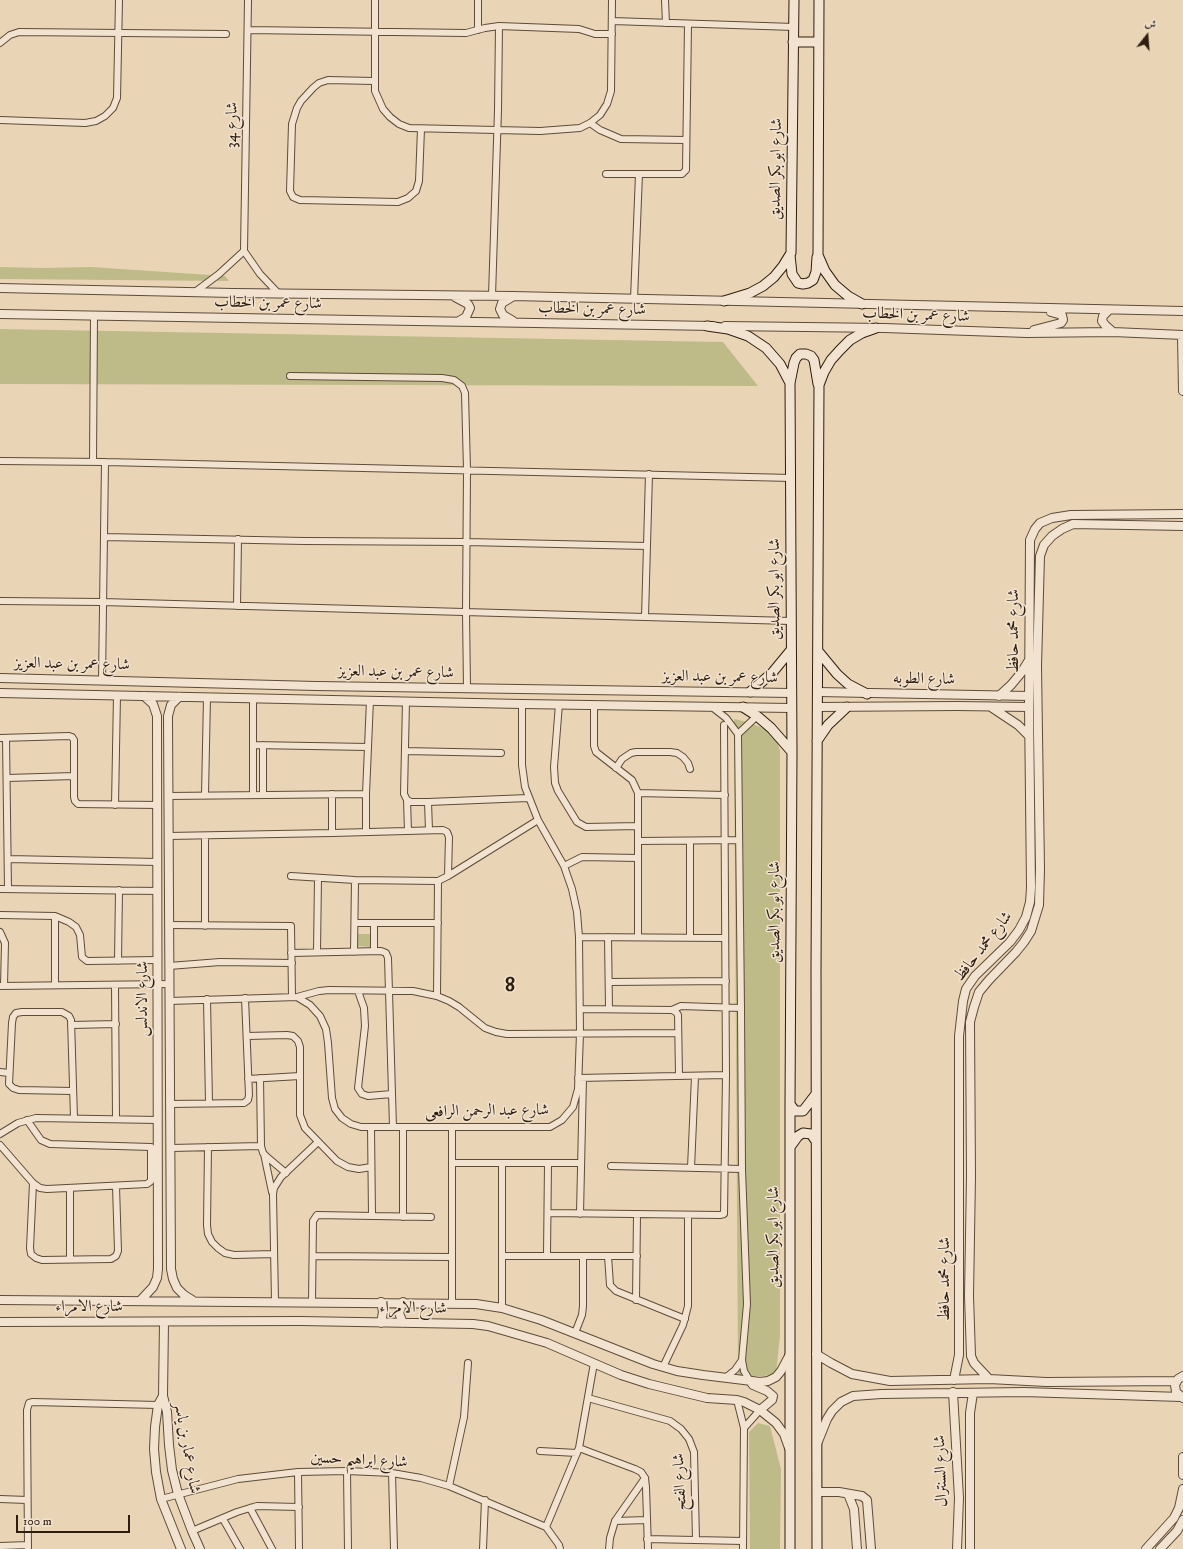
<!DOCTYPE html>
<html>
<head>
<meta charset="utf-8">
<style>
  body { margin:0 }
  #map { position:relative; width:1183px; height:1549px; overflow:hidden; background:#ead4b6; font-family:"IM FELL DW Pica",Amiri,serif }
  canvas { display:block }
  .north { position:absolute; left:1127px; top:16px; width:40px; height:40px; -webkit-text-stroke:3px #f1e3d0; paint-order:stroke; rotate:17deg; font-size:11px; font-weight:700; line-height:16px; text-align:center; color:#2f1e0f }
  .north::after { content:''; display:block; margin:auto; width:14px; height:18px; background:#2f1e0f; clip-path:polygon(50% 0,100% 100%,50% 72%,0 100%) }
  .scale { position:absolute; left:16px; top:1515px; width:114px; height:18px; box-sizing:border-box; border:2px solid #2f1e0f; border-top:0; padding-left:5px; font-size:12px; line-height:14px; white-space:nowrap; color:#2f1e0f; -webkit-text-stroke:3px #f1e3d0; paint-order:stroke }
</style>
</head>
<body>
<div id="map">
<canvas width="1183" height="1549"></canvas>
<div class="north">ش</div>
<div class="scale">100 m</div>
</div>
<script>
const context = document.querySelector('canvas').getContext('2d');
context.lineJoin = 'round';
function fill(path, color) {
  context.fillStyle = color;
  context.fill(path, 'evenodd');
}
function toPath(rows) {
  const path = new Path2D();
  for (const r of rows) {
    path.moveTo(r[0], r[1]);
    for (let i = 2; i < r.length; i += 2) path.lineTo(r[i], r[i + 1]);
  }
  return path;
}
function strokePath(path, color, width, dash) {
  context.strokeStyle = color;
  context.lineWidth = width;
  context.lineCap = dash ? 'butt' : 'round';
  context.setLineDash(dash || []);
  context.stroke(path);
}
function write(font, color, halo, rows, align = 'center') {
  context.font = font + ' "IM FELL DW Pica",Amiri,serif';
  context.lineWidth = 3;
  context.setLineDash([]);
  context.textBaseline = 'middle';
  context.strokeStyle = halo;
  context.fillStyle = color;
  for (const [text, x, y, turn = 0] of rows) {
    context.save();
    context.translate(x, y);
    context.rotate((+turn || 0) * Math.PI / 180);
    context.textAlign = isNaN(turn) ? turn : align;
    if (halo) context.strokeText(text, 0, 0);
    context.fillText(text, 0, 0);
    context.restore();
  }
}
const green = toPath([
  [0,267,42,268,91,267,225,276,229,281,0,279],
  [0,329,723,342,758,386,0,384],
  [734,719,748,722,763,728,776,738,780,751,780,1336,776,1374,763,1376,738,1376],
  [357,934,372,934,371,947,357,946],
  [758,1423,770,1426,781,1469,780,1549,750,1549,749,1432]
]);
const minor = toPath([
  [375,0,375,91,383,109,390,117,399,124,409,128,540,131,580,128,590,123,600,115,607,104,611,91,612,0],
  [665,0,666,23],
  [612,21,794,27],
  [248,30,466,33,485,28,499,26,579,29,595,34,612,34],
  [478,30,478,0],
  [0,43,10,35,19,32,226,34],
  [374,81,328,80,319,83,313,88,301,101,297,108,292,124,290,191,293,197,300,200,398,202,408,198,416,191,419,181,421,129],
  [0,120,85,123,96,121,105,116,113,108,117,98,119,0],
  [590,123,600,130,621,139,686,140],
  [606,174,682,174,686,170,688,24],
  [244,251,248,0],
  [244,251,260,274,279,294],
  [195,292,219,274,244,251],
  [492,296,498,110,499,26],
  [634,299,639,174],
  [290,376,442,378,454,380,462,386,465,393,467,470,466,612,467,688],
  [0,461,105,462,792,478],
  [93,462,94,315],
  [649,474,645,617,791,621],
  [104,537,305,541,466,542,647,546],
  [0,601,102,602,645,617],
  [237,606,238,539],
  [102,680,105,462],
  [253,699,253,795],
  [406,701,404,794,407,800,411,802,428,802,528,798],
  [559,704,554,767,555,783,558,791,577,822,586,827,638,826],
  [594,705,594,746,596,752,632,780,638,793,638,937],
  [712,707,726,718,738,734,741,1008,742,1169,747,1304,742,1360,744,1371,750,1381],
  [738,734,757,716],
  [0,738,69,736,72,737,74,740,74,797,75,801,78,804,158,805],
  [6,738,8,889],
  [253,745,368,747],
  [405,751,501,753],
  [616,768,622,759,631,753,636,752,670,752,677,753,683,757,688,763,690,769],
  [7,778,74,776],
  [638,793,725,795],
  [332,794,332,833],
  [205,795,207,697],
  [263,795,263,745],
  [168,796,366,794],
  [407,800,408,831],
  [428,802,429,830],
  [115,805,117,695],
  [366,832,366,794,370,700],
  [168,836,332,833,443,830,447,832,449,837,448,876],
  [205,836,205,926],
  [638,841,738,840],
  [690,841,690,937],
  [8,859,158,862],
  [564,866,582,857,638,858],
  [291,876,355,880,438,881,448,876,538,820],
  [0,889,158,891],
  [0,915,55,916,69,922,76,927,80,935,82,957,87,961,158,960],
  [355,923,438,923],
  [169,925,291,926,292,997],
  [0,932,5,943,4,986],
  [579,937,725,938],
  [608,937,609,1009],
  [374,951,374,923],
  [317,952,318,878],
  [354,952,355,880],
  [291,953,381,951,386,953,388,958,393,1127],
  [118,961,119,890],
  [169,966,220,962,292,963],
  [609,982,726,981],
  [55,985,55,916],
  [115,985,116,1119],
  [0,986,169,984],
  [358,991,364,1008,365,1026,358,1088,362,1094,368,1096,392,1094],
  [437,996,438,881],
  [297,997,319,991,329,990,413,991,437,996,449,1001,459,1007,485,1028,496,1032,507,1034,678,1033],
  [207,999,209,1103],
  [169,1001,297,997,310,1005,320,1016,326,1029,328,1043,332,1098,335,1109,342,1118,351,1124,361,1127,550,1127,562,1120,573,1107,578,1089,580,1033,579,937,577,912,572,889,564,866,538,820,525,787,522,765,522,704],
  [580,1009,672,1010,681,1006,741,1008],
  [672,1010,676,1012,678,1015,679,1076],
  [71,1025,116,1024],
  [247,1036,287,1035,293,1036,298,1041,300,1047,300,1115,305,1128,337,1161,348,1167,359,1169,371,1167],
  [0,1072,9,1073],
  [260,1078,261,1146,263,1153,267,1157,286,1173],
  [578,1078,726,1075],
  [248,1079,300,1076],
  [73,1091,19,1090,13,1088,9,1084,12,1023,13,1017,16,1013,22,1012,62,1012,69,1016,71,1020,74,1118],
  [170,1104,244,1103,248,1100,249,1095,245,998],
  [371,1127,372,1216],
  [403,1127,403,1217],
  [0,1134,18,1123,36,1118,158,1120],
  [0,1145,33,1183,40,1188,47,1189,147,1184,151,1181,151,1147,50,1144,41,1140,27,1120],
  [208,1147,207,1225,208,1234,212,1242,218,1248,225,1253,234,1255,274,1254],
  [171,1148,261,1146],
  [264,1154,272,1192],
  [452,1163,581,1163],
  [502,1163,502,1308],
  [611,1166,742,1169],
  [691,1168,695,1076],
  [33,1183,30,1248,31,1254,36,1258,42,1260,111,1259,116,1256,118,1251,116,1186],
  [548,1213,720,1215,724,1214,726,1075,724,725],
  [580,1214,583,1078],
  [547,1255,548,1163],
  [313,1256,452,1257],
  [502,1256,637,1256],
  [608,1256,610,1285,616,1291,685,1319],
  [70,1259,70,1188],
  [636,1300,637,1214],
  [275,1302,273,1194,274,1188,281,1177,318,1142],
  [312,1302,313,1221,317,1215,431,1217],
  [452,1302,452,1127],
  [575,1333,582,1315,583,1306,583,1256],
  [663,1367,683,1325,688,1306,688,1215],
  [725,1378,735,1370,742,1360],
  [588,1398,670,1421,681,1429,689,1439,694,1452,696,1540],
  [737,1400,744,1428,743,1549],
  [744,1428,760,1410],
  [579,1448,635,1469,641,1472,645,1478,646,1487,648,1549],
  [540,1451,577,1453],
  [347,1471,348,1549],
  [298,1472,299,1549],
  [392,1473,394,1549],
  [449,1486,464,1417,468,1363],
  [0,1499,27,1500],
  [161,1499,238,1479,298,1472,347,1471,392,1473,421,1478,449,1486,546,1527,559,1545,560,1549],
  [250,1508,272,1549],
  [223,1519,240,1549],
  [615,1521,647,1520],
  [546,1527,579,1448,594,1363],
  [192,1531,237,1512,250,1508,257,1506,299,1507],
  [647,1539,743,1541],
  [0,1546,28,1545],
  [28,1549,27,1410,29,1403,33,1402,158,1405],
  [483,1549,485,1500],
  [609,1549,610,1538,615,1521,645,1478]
]);
const tertiary = toPath([
  [0,288,233,293,512,296,1183,311],
  [455,297,468,304,470,308,466,317,459,321],
  [512,297,502,303,500,309,503,315,513,321],
  [1109,310,1103,316,1102,321,1105,325,1113,332],
  [0,314,713,326],
  [725,326,884,328,1027,333,1113,332,1183,335],
  [1034,330,1061,323,1063,320,1062,315,1051,312],
  [1182,335,1183,391],
  [0,678,316,686,791,693],
  [818,692,1029,696],
  [0,693,522,704,791,708],
  [999,696,1011,685,1021,673,1029,660],
  [179,697,171,705,168,716,171,1269,173,1279,177,1288,184,1295,192,1300],
  [818,707,957,706,1029,707],
  [991,707,1018,725,1029,736],
  [0,1300,476,1304,502,1308,541,1320,653,1364,677,1371,703,1375,760,1382,768,1381,776,1377,781,1371,790,1354],
  [140,1301,153,1287,157,1278,158,1269,157,716,153,704,144,696],
  [403,1302,399,1313,403,1323],
  [0,1322,300,1321,473,1324,488,1326,547,1343,621,1375,649,1384,707,1398,737,1400,744,1402,760,1410,776,1423,784,1434,789,1448],
  [164,1322,163,1396,167,1412,169,1445,172,1470,178,1494,192,1531,200,1549],
  [381,1323,383,1312,381,1302],
  [816,1354,831,1363,852,1374,890,1381,989,1379,1046,1382,1177,1381],
  [1183,1376,1178,1379,1175,1385,1176,1392,1183,1398],
  [989,1379,974,1363,971,1356,969,1296,971,1176,970,1022,974,1007,979,992,989,980,1016,952,1024,942,1031,931,1039,905,1040,869,1037,666,1040,556,1044,545,1052,536,1062,529,1073,524,1183,526],
  [954,1380,959,1355,959,1036,963,1001,966,989,975,976,1010,942,1019,930,1026,917,1030,902,1031,888,1029,707,1030,540,1035,529,1040,523,1052,518,1071,515,1183,514],
  [750,1381,753,1385,767,1391,773,1396,772,1400,760,1410],
  [953,1392,959,1498,957,1549],
  [163,1396,158,1405,155,1427,154,1449,156,1472,161,1499,181,1549],
  [817,1444,827,1419,832,1411,841,1402,853,1396,881,1394,1024,1392,1181,1397],
  [1183,1457,1183,1475],
  [817,1492,839,1492,856,1495,862,1496,867,1500,871,1549],
  [848,1494,854,1509,857,1549],
  [970,1549,970,1413,973,1393],
  [1146,1549,1174,1518,1179,1508,1183,1489],
  [1160,1549,1177,1531,1183,1520]
]);
const secondary = toPath([
  [819,0,818,255,825,271,835,285,848,296,862,304],
  [793,42,818,42],
  [790,255,792,274,798,283,803,284,808,283,813,280,816,272,817,257],
  [724,301,750,293,763,286,774,277,783,266,791,253,794,0],
  [707,326,728,329,748,336,766,348,780,364,790,383,792,752,790,1104,790,1549],
  [790,383,794,363,796,358,800,354,806,354,811,356,814,360,818,384],
  [818,651,837,674,848,684,867,694],
  [750,692,772,673,791,650],
  [743,707,757,716,771,728,792,752],
  [817,741,828,725,847,707],
  [790,1104,795,1111,803,1111,816,1094],
  [790,1147,798,1136,803,1133,811,1134,816,1141],
  [817,1549,816,971,819,385,824,372,831,360,840,350,850,340,862,333,876,328]
]);
const streetNames = [
  ["شارع 34",233,125,-89],
  ["شارع ابو بكر الصديق",777,169,-89],
  ["شارع عمر بن الخطاب",268,304,1],
  ["شارع عمر بن الخطاب",592,310,1],
  ["شارع عمر بن الخطاب",916,316,2],
  ["شارع ابو بكر الصديق",776,589,-90],
  ["شارع محمد حافظ",1015,631,-90],
  ["شارع عمر بن عبد العزيز",72,665,1],
  ["شارع عمر بن عبد العزيز",396,673,1],
  ["شارع عمر بن عبد العزيز",720,678,1],
  ["شارع الطوبه",924,680,1],
  ["شارع ابو بكر الصديق",776,912,-90],
  ["شارع محمد حافظ",984,947,-52],
  ["شارع الاندلس",144,999,-90],
  ["شارع عبد الرحمن الرافعى",487,1112,-1],
  ["شارع ابو بكر الصديق",775,1237,-90],
  ["شارع محمد حافظ",946,1279,-90],
  ["شارع الامراء",89,1308],
  ["شارع الامراء",413,1309,1],
  ["شارع عمار بن ياسر",186,1448,80],
  ["شارع ابراهيم حسين",359,1461,3],
  ["شارع السنترال",942,1471,-92],
  ["شارع الفتح",681,1482,-93]
];
const districtNames = [
  ["8",510,987]
];
fill(green, '#bfbb88');
strokePath(minor, '#5e4c39', 8);
strokePath(tertiary, '#5e4c39', 10);
strokePath(secondary, '#2f1e0f', 11);
strokePath(minor, '#f1e3d0', 6);
strokePath(tertiary, '#f1e3d0', 8);
strokePath(secondary, '#f1e3d0', 9);
write('16px', '#2f1e0f', '#f1e3d0', streetNames);
write('bold 20px', '#2f1e0f', '#f1e3d0', districtNames);
</script>
</body>
</html>
